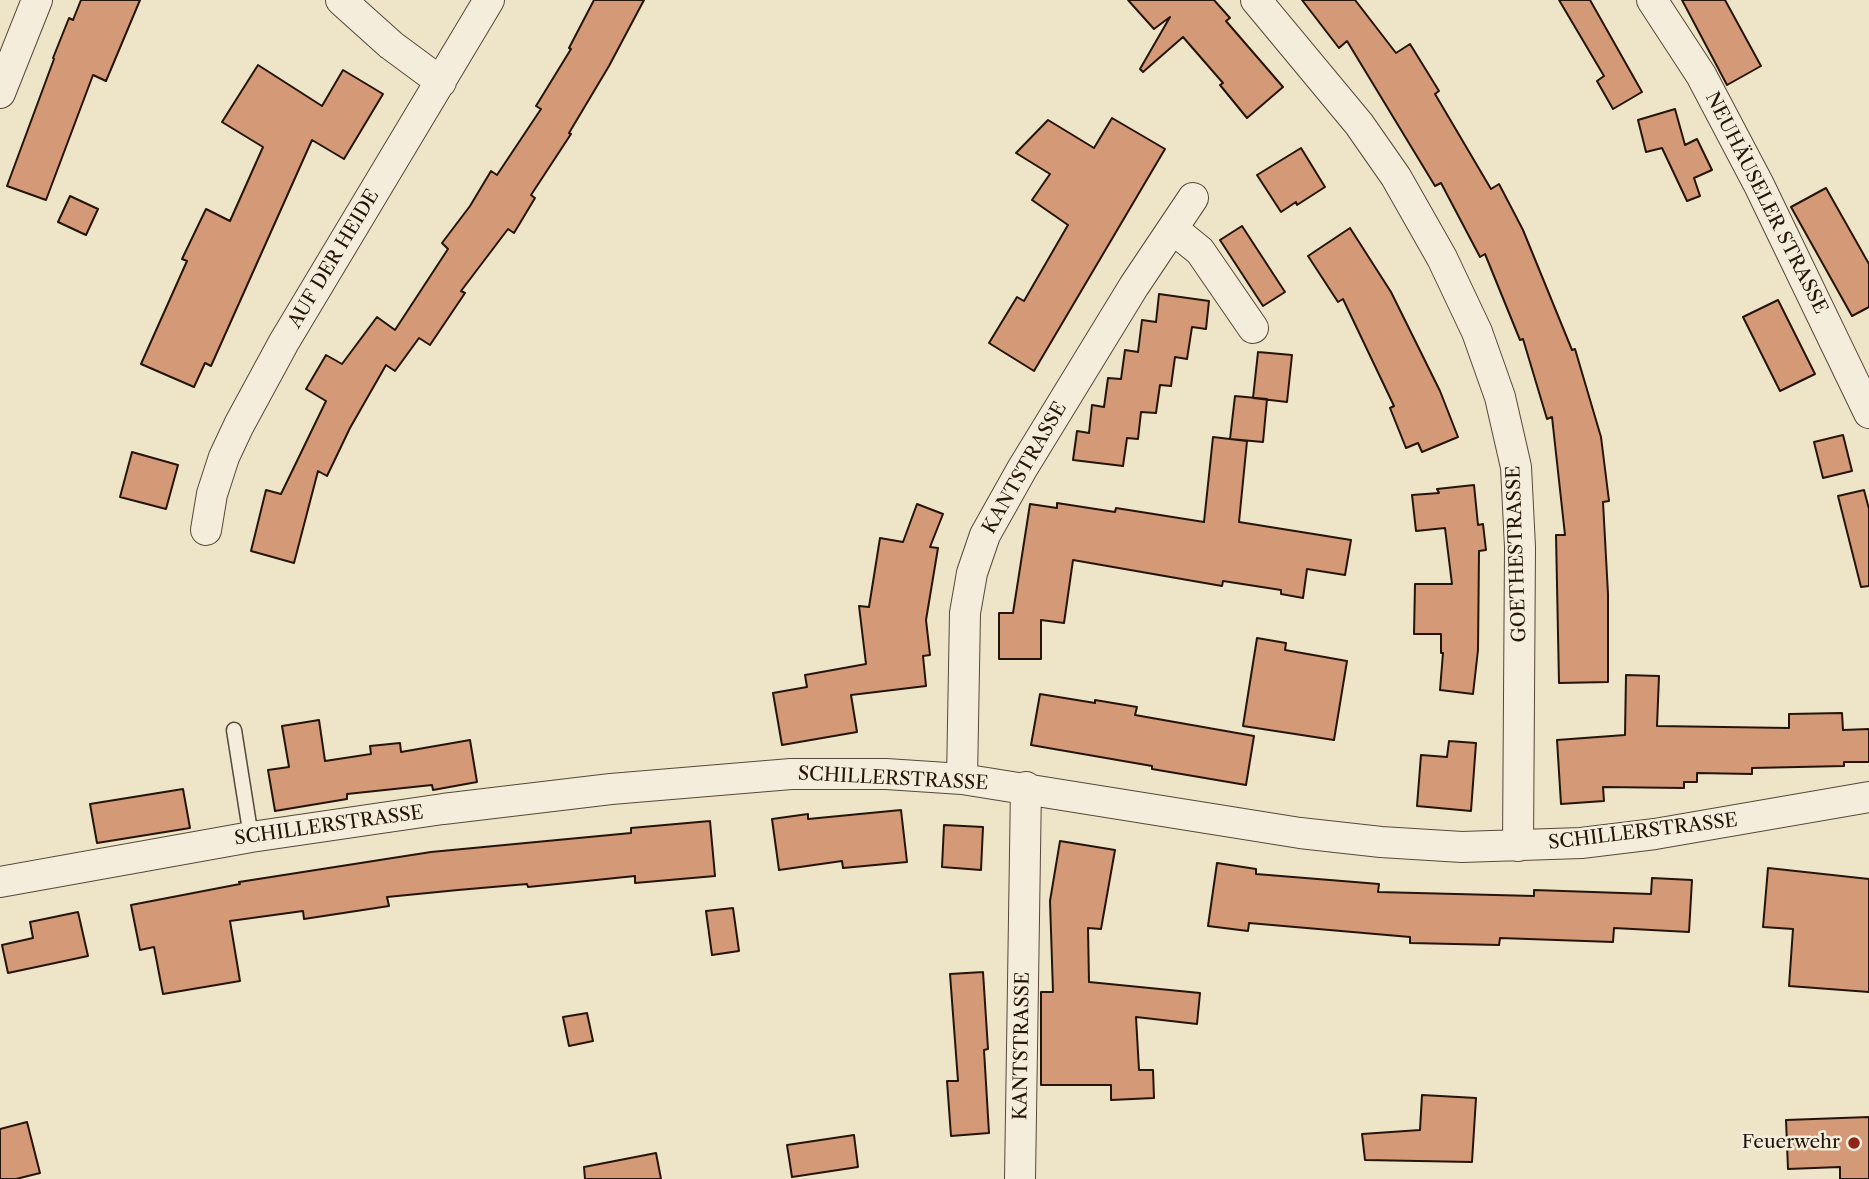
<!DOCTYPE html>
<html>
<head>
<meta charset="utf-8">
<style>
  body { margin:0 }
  canvas { display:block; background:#eee4c8 }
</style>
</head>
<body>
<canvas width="1869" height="1179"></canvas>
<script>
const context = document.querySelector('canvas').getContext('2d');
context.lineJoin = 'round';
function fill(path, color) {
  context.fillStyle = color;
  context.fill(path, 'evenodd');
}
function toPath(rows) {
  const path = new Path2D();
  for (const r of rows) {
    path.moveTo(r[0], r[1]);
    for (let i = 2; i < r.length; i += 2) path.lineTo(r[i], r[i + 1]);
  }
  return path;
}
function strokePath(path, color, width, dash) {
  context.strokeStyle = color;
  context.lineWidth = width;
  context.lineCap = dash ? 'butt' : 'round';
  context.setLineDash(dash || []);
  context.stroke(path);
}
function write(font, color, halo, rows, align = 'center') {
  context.font = font + ' "Libre Caslon Text",serif';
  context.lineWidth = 5;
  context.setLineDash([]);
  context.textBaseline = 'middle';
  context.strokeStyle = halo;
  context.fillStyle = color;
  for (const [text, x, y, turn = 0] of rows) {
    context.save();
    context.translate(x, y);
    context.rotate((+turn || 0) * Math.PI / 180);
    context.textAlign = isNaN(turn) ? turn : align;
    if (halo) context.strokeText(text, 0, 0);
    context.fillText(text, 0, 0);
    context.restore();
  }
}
const building = toPath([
  [81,0,140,0,106,81,93,75,46,200,7,186,54,59,53,58,69,18,73,20,81,0],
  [594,0,644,0,609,66,569,133,571,134,531,195,535,198,514,233,508,229,461,291,465,293,430,345,419,338,395,371,386,365,350,428,327,476,318,471,294,563,251,551,266,490,281,494,326,401,306,389,326,355,342,364,377,317,395,330,448,249,442,243,470,206,491,171,497,175,541,109,536,106,571,49,569,48,594,0],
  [1128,0,1214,0,1230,18,1226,21,1283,87,1247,118,1220,85,1223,83,1183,37,1143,72,1140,69,1170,17,1154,29,1128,0],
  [1302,0,1355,0,1396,53,1410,44,1439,91,1435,94,1491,189,1499,184,1523,230,1572,350,1575,349,1601,437,1609,501,1603,502,1608,594,1608,682,1559,683,1556,535,1565,535,1552,417,1547,419,1523,339,1520,340,1485,254,1480,257,1441,183,1435,186,1347,41,1339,48,1302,0],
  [1559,0,1590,0,1642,92,1613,109,1597,81,1604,76,1559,0],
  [1682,0,1725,0,1761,66,1727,85,1682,0],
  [258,65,322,106,343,70,383,94,344,159,312,140,211,366,205,363,194,387,141,364,187,261,182,259,206,209,230,221,263,147,222,122,258,65],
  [1675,109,1685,145,1697,139,1712,170,1694,178,1700,196,1687,201,1662,148,1646,152,1638,120,1675,109],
  [1112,118,1165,149,1034,371,989,343,1017,297,1024,301,1068,225,1032,200,1050,174,1016,153,1048,120,1094,148,1112,118],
  [1301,148,1325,187,1297,205,1296,202,1281,212,1257,175,1301,148],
  [1826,188,1869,264,1869,307,1852,316,1791,207,1826,188],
  [70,196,98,209,86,235,58,222,70,196],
  [1242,226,1285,292,1263,306,1220,240,1242,226],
  [1350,228,1391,292,1440,391,1458,437,1422,452,1418,443,1406,448,1390,408,1394,406,1343,299,1338,302,1308,256,1350,228],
  [1159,294,1209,301,1206,329,1192,327,1187,359,1175,357,1171,386,1160,385,1156,413,1141,412,1138,439,1127,438,1123,466,1073,460,1077,431,1089,433,1092,405,1104,407,1108,378,1121,379,1125,350,1138,352,1142,320,1156,322,1159,294],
  [1778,300,1815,374,1780,391,1743,317,1778,300],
  [1258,352,1292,355,1287,402,1253,398,1258,352],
  [1235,396,1267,399,1263,442,1230,439,1235,396],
  [1843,435,1852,471,1823,478,1814,442,1843,435],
  [1213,437,1247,441,1239,522,1351,540,1345,575,1307,569,1303,598,1281,594,1281,590,1223,581,1222,586,1073,560,1064,623,1041,620,1041,659,999,659,999,613,1013,613,1030,504,1057,508,1057,503,1115,512,1116,508,1204,522,1213,437],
  [132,452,178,465,166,509,120,497,132,452],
  [1474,485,1478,525,1483,524,1486,550,1479,551,1478,650,1473,694,1440,690,1443,653,1441,653,1441,634,1414,634,1415,584,1452,584,1445,528,1416,531,1412,495,1439,493,1437,489,1474,485],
  [1864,490,1869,509,1869,586,1861,587,1838,496,1864,490],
  [917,504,943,514,930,547,938,548,926,620,930,655,923,656,926,686,851,695,857,732,782,745,773,693,807,687,805,675,866,664,859,606,869,607,880,538,903,542,917,504],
  [1257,638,1286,643,1285,650,1347,661,1334,740,1243,726,1257,638],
  [1626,675,1659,676,1657,726,1789,728,1789,714,1842,713,1843,730,1869,729,1869,762,1844,762,1844,766,1752,768,1752,774,1697,773,1697,782,1684,782,1684,788,1603,787,1604,801,1561,804,1557,740,1625,735,1626,675],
  [1040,694,1095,703,1095,700,1137,707,1135,715,1254,736,1246,785,1152,769,1152,766,1031,745,1040,694],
  [319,720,325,761,371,754,370,746,400,743,401,752,470,740,477,782,433,790,432,785,347,794,347,799,275,811,268,770,289,767,282,726,319,720],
  [1449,741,1476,743,1471,811,1417,806,1421,755,1447,757,1449,741],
  [183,789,190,828,97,843,90,804,183,789],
  [901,810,907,862,843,868,842,861,779,870,772,819,808,814,808,819,901,810],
  [710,821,715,876,635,883,635,876,528,887,527,884,458,890,387,897,389,906,304,919,303,911,230,921,240,981,163,994,154,947,140,950,131,905,240,884,239,882,431,852,631,833,631,828,710,821],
  [944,825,983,827,981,870,942,867,944,825],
  [1060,841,1115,850,1101,929,1088,928,1089,982,1200,993,1197,1024,1136,1017,1139,1070,1153,1070,1154,1098,1111,1100,1111,1085,1041,1085,1041,992,1053,992,1050,901,1060,841],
  [1217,863,1256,869,1256,874,1379,884,1378,892,1534,896,1534,890,1651,894,1652,878,1692,880,1689,932,1614,928,1613,942,1500,938,1499,945,1410,943,1410,937,1249,923,1248,931,1208,926,1217,863],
  [1768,868,1869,879,1869,992,1789,986,1793,929,1763,927,1768,868],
  [733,908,739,951,712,955,706,911,733,908],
  [78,912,88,956,8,973,2,945,33,938,30,922,78,912],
  [983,972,988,1049,984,1050,989,1133,951,1136,947,1081,958,1081,950,974,983,972],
  [587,1013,593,1041,569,1046,563,1017,587,1013],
  [1422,1095,1476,1098,1472,1162,1365,1160,1362,1134,1420,1130,1422,1095],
  [1869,1117,1869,1179,1840,1179,1840,1167,1788,1169,1786,1120,1869,1117],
  [27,1122,40,1173,16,1179,0,1179,0,1129,27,1122],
  [854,1135,858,1167,792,1177,787,1145,854,1135],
  [656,1153,661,1179,585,1179,584,1167,656,1153]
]);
const lane = toPath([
  [234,730,251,837]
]);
const street = toPath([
  [341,0,391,45,441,82],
  [1256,0,1359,124,1396,177,1442,258,1477,332,1500,397,1516,467,1520,547,1518,846],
  [1652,0,1701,75,1759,185,1869,413],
  [0,93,37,0],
  [1173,229,1200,251,1253,328],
  [206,530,212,494,224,457,239,425,284,342,489,0],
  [962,779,965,613,972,573,985,535,1022,469,1134,286,1193,198],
  [0,882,251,837,443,809,611,789,791,774,886,774,962,779,1300,833,1381,842,1462,847,1581,843,1655,834,1869,797],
  [1020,1179,1026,787]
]);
const markers = [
  [1854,1143,7,"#8f2418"]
];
const streetNames = [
  ["NEUHÄUSELER STRASSE",1766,203,63],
  ["AUF DER HEIDE",334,259,-59],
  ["KANTSTRASSE",1025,468,-60],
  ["GOETHESTRASSE",1517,554,-92],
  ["SCHILLERSTRASSE",893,779,3],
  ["SCHILLERSTRASSE",329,826,-8],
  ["SCHILLERSTRASSE",1643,832,-7],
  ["KANTSTRASSE",1022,1046,-89]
];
const poiNames = [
  ["Feuerwehr",1840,1143]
];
fill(building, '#d49977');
strokePath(building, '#24140a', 2);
strokePath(lane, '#56483a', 17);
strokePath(street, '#56483a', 32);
strokePath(lane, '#f4eddb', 14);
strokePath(street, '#f4eddb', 30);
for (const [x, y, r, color] of markers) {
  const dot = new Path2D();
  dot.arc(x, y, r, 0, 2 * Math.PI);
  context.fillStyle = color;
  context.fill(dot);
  strokePath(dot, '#f4eddb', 2.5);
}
write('19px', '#24140a', '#f4eddb', streetNames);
write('19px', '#24140a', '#f4eddb', poiNames, 'right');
</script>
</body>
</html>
